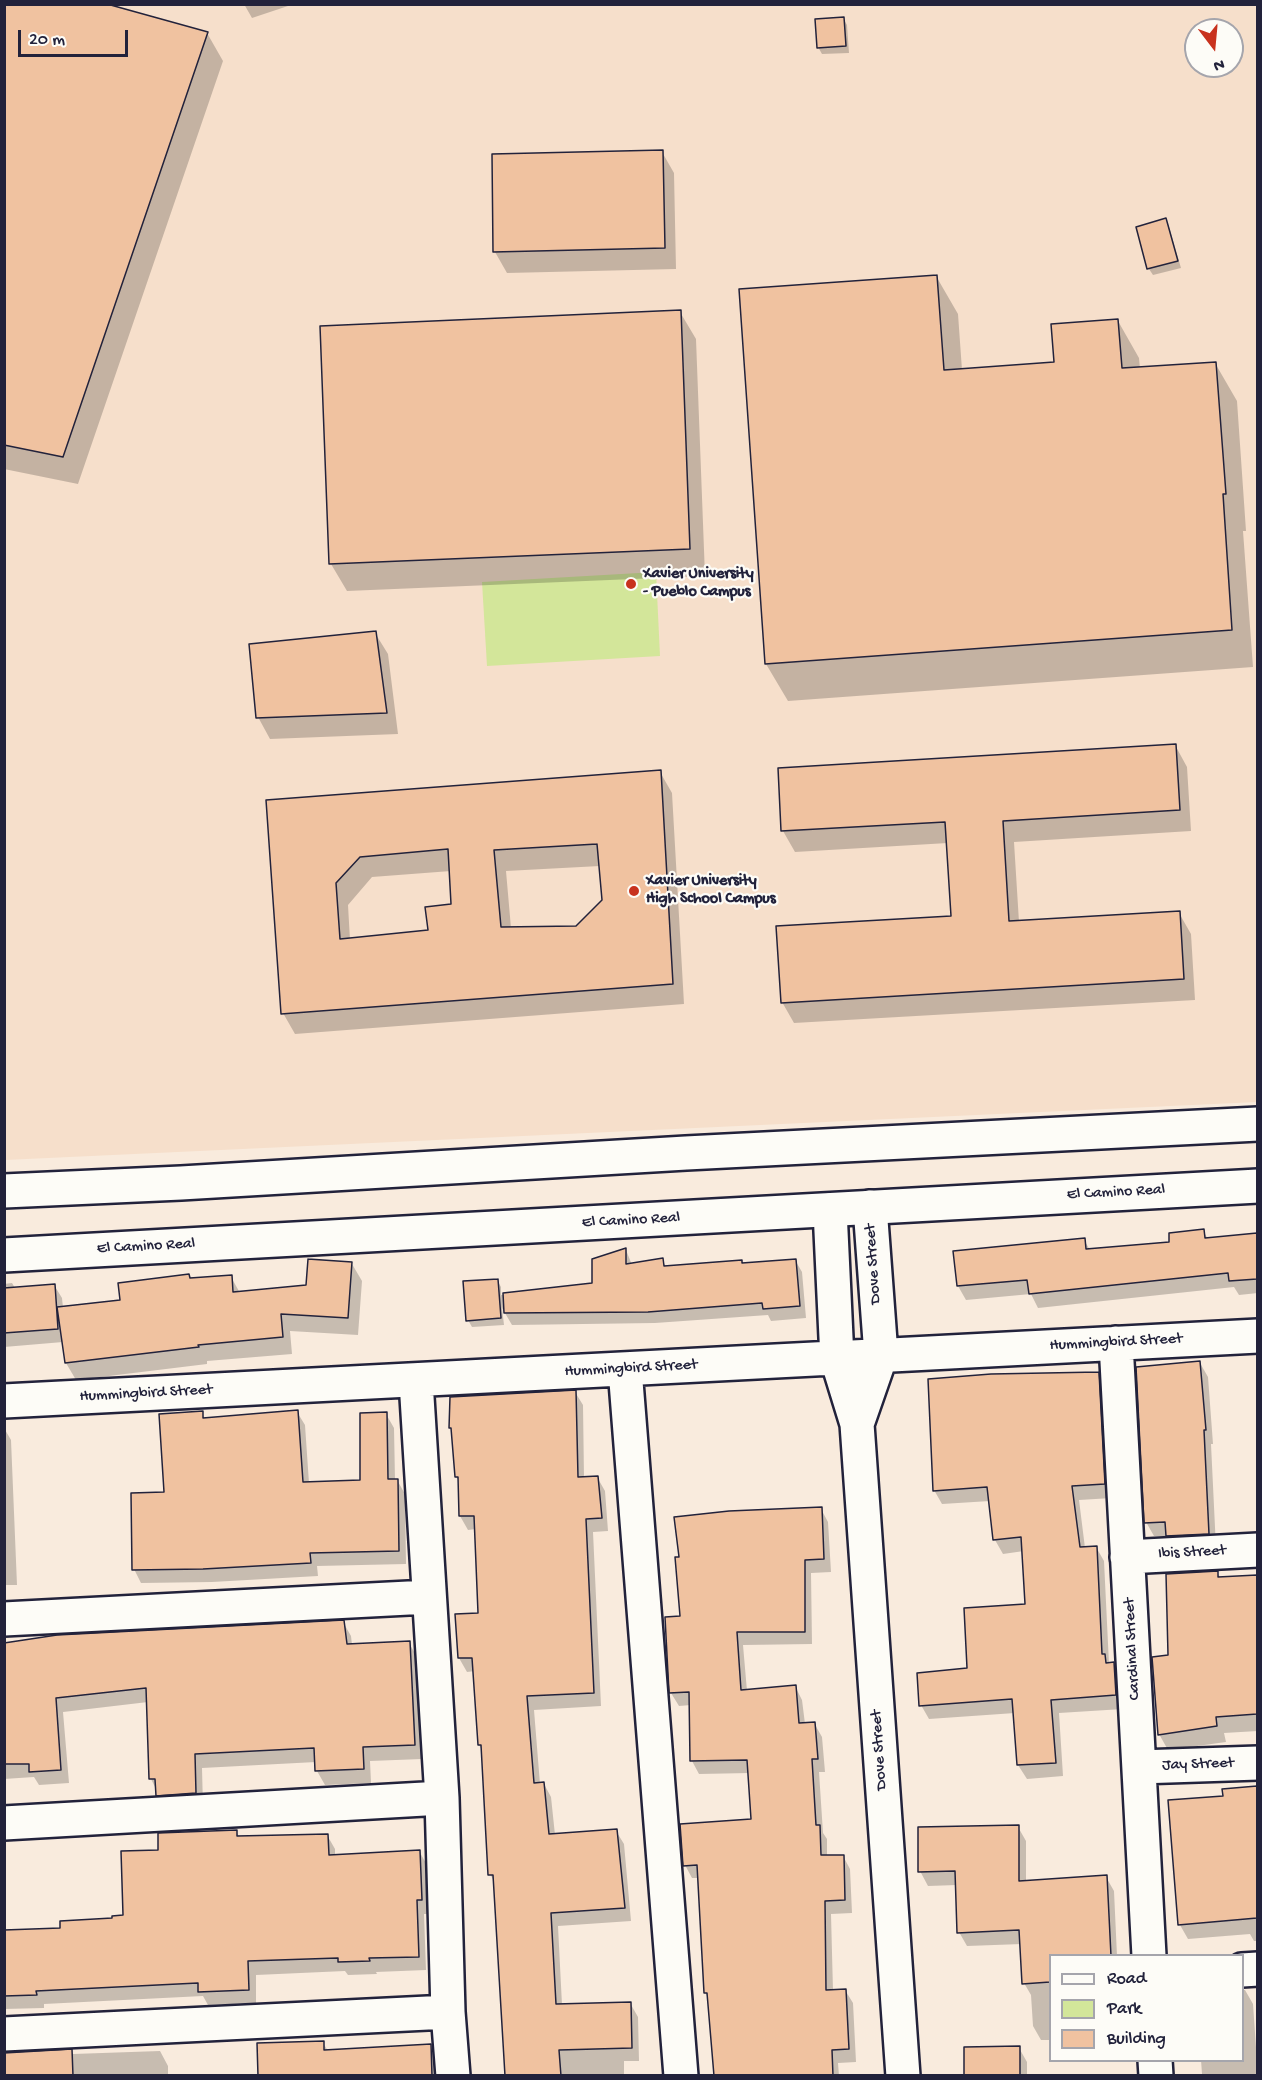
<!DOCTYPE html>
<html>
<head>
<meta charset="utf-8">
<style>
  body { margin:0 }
  #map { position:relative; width:1262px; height:2080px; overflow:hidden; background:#f9ebdd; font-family:"Gochi Hand",sans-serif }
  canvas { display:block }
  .frame { position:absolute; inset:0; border:6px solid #22223b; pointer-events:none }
  .legend { position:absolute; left:1049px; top:1954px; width:195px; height:108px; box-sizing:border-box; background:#fdfcf7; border:2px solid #a5a5ac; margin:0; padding:8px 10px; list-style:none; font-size:18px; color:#22223b }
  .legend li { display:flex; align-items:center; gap:12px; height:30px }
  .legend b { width:30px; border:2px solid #a5a5ac }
  .north { position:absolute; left:1184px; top:18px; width:60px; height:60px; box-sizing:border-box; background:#fdfcf7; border:2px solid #a5a5ac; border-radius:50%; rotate:164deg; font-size:16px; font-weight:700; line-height:24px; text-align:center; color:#22223b }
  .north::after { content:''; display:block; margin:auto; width:21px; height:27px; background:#c8321e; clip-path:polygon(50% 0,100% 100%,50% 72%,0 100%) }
  .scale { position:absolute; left:18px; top:30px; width:110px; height:27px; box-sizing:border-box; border:3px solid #22223b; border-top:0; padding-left:8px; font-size:18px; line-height:21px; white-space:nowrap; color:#22223b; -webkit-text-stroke:4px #fdfcf7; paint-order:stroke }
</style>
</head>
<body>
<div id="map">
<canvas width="1262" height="2080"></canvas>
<div class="frame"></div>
<ul class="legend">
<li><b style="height:8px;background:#fdfcf7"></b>Road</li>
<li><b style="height:16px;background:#d3e69a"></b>Park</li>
<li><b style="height:16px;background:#f0c2a0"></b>Building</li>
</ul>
<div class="north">N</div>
<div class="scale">20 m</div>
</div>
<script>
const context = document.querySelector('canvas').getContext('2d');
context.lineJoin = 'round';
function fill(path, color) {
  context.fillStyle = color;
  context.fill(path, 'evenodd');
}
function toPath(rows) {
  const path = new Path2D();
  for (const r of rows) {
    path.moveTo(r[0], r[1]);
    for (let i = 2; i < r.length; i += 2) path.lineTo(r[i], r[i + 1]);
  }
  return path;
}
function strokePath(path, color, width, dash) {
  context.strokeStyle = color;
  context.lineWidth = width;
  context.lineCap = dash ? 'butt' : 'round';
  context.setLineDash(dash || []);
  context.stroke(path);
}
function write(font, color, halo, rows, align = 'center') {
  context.font = font + ' "Gochi Hand",sans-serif';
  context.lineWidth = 4.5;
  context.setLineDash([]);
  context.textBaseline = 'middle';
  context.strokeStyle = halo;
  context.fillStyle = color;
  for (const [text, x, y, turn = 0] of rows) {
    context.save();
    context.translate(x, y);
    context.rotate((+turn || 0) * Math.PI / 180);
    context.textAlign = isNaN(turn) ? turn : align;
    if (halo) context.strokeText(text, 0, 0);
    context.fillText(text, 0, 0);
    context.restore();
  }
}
const built = toPath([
  [4,5,1257,5,1257,1102,5,1160],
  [1196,30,1232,30,1232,66,1196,66]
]);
const green = toPath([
  [656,572,660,656,487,666,482,582]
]);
const shadow = toPath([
  [4,4,207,33,223,61,78,484,4,469],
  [244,4,294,4,252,18],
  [843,18,847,25,849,53,822,54,818,47],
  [662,152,674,173,676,269,507,273,495,252],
  [1166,220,1169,227,1181,268,1153,275,1149,269,1138,228],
  [936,276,958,314,962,370,1055,363,1118,321,1139,358,1140,369,1215,363,1237,401,1246,531,1243,531,1253,667,788,701,766,664,740,291],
  [680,312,696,339,705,576,347,591,331,564],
  [375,633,388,654,398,734,270,739,258,717],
  [1175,745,1187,767,1191,831,1014,842,1019,922,1179,913,1191,934,1195,1000,794,1023,782,1002,952,918,948,843,795,852,783,831],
  [660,772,672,793,684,1004,295,1034,283,1013,268,801],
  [600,866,603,900,576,928,511,928,506,871],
  [451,871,452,906,430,931,350,940,348,905,372,877],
  [1203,1231,1208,1239,1258,1235,1258,1293,1239,1295,1234,1287,1038,1308,1031,1294,966,1300,958,1286,1084,1240,1090,1250,1171,1243],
  [626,1250,632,1265,662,1260,666,1267,795,1260,802,1272,806,1318,771,1321,768,1315,655,1323,512,1325,502,1308,504,1325,472,1327,468,1320,497,1280,501,1287,501,1295,594,1284],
  [352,1264,362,1281,358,1335,290,1331,292,1354,207,1361,207,1364,76,1380,66,1363,63,1342,4,1347,4,1284,12,1283,15,1288,54,1285,62,1298,63,1308,121,1301,189,1275,191,1279,231,1277,240,1293,307,1286],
  [1200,1363,1208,1377,1213,1444,1211,1444,1216,1548,1175,1550,1167,1536,1154,1536,1146,1522],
  [1098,1374,1106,1388,1112,1498,1079,1500,1085,1548,1096,1547,1104,1561,1109,1664,1114,1664,1122,1678,1123,1709,1059,1713,1063,1776,1027,1779,1018,1765,1015,1713,929,1719,921,1705,968,1670,1026,1605,1024,1551,1003,1554,995,1540,990,1501,942,1504,934,1490],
  [575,1392,583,1405,584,1478,597,1477,605,1491,608,1531,593,1532,601,1706,534,1710,540,1784,544,1784,551,1797,555,1835,616,1831,624,1844,631,1921,558,1926,562,2005,630,2003,638,2017,639,2061,624,2061,624,2076,506,2076,495,1883,490,1874,482,1750,479,1745,475,1671,467,1672,459,1658,480,1614,476,1529,468,1530,460,1516,460,1482,456,1477,453,1433,450,1428],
  [297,1412,305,1425,309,1483,362,1482,386,1414,394,1428,395,1480,397,1480,405,1494,406,1564,317,1566,318,1576,212,1582,141,1583,134,1569,202,1413,205,1419],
  [4,1428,11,1440,17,1585,4,1585],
  [821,1509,828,1522,831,1572,811,1573,812,1644,743,1645,747,1691,795,1686,802,1700,805,1724,814,1723,822,1737,825,1772,819,1772,823,1833,827,1839,827,1857,843,1856,850,1869,852,1913,831,1914,833,1991,845,1990,853,2003,856,2062,838,2063,839,2076,715,2076,709,2000,705,1992,699,1878,692,1878,685,1865,753,1820,750,1773,699,1774,692,1761,691,1705,679,1706,671,1693,682,1617],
  [1217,1572,1227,1589,1231,1645,1258,1644,1258,1731,1224,1733,1226,1742,1168,1750,1159,1734,1170,1656],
  [343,1622,351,1636,352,1645,409,1643,417,1657,422,1759,370,1761,371,1783,325,1785,317,1771,316,1762,202,1768,203,1807,166,1809,151,1779,148,1702,63,1712,69,1783,39,1785,34,1777,4,1779,4,1644],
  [1258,1788,1258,1941,1254,1941,1250,1934,1188,1939,1180,1925,1224,1798,1224,1790],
  [1018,1827,1026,1841,1026,1882,1106,1877,1114,1891,1117,1956,1050,1956,1050,2040,1041,2040,1033,2026,1031,1995,1024,1983,1022,1944,967,1946,959,1932,957,1885,928,1886,920,1871],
  [236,1831,240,1838,327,1835,335,1849,335,1856,419,1851,427,1865,429,1914,424,1914,426,1970,376,1972,377,1974,348,1975,345,1971,256,1975,256,2003,208,2005,203,1996,44,2004,44,2008,4,2009,4,1932,62,1929,125,1917,160,1851],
  [1242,1990,1245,1990,1253,2004,1258,2076,1176,2076,1202,2074,1201,2060,1242,2060],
  [323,2043,328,2051,430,2046,438,2060,439,2076,259,2076],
  [1019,2048,1027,2062,1027,2076,966,2076],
  [71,2051,73,2054,160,2051,168,2066,168,2076,4,2076]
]);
const building = toPath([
  [4,4,107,4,208,32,63,457,4,445,4,4],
  [844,17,846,46,817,48,815,19,844,17],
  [663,150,665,248,493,252,492,154,663,150],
  [1166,218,1178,261,1147,269,1136,227,1166,218],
  [937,275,944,370,1054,362,1051,324,1118,319,1122,368,1216,362,1226,494,1223,494,1232,630,765,664,739,289,937,275],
  [681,310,690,549,329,564,320,326,681,310],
  [376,631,387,713,256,718,249,644,376,631],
  [1176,744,1180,810,1003,821,1009,921,1180,911,1184,979,781,1003,776,926,951,916,945,822,781,831,778,768,1176,744],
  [661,770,673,984,281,1014,266,800,661,770],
  [597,844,602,900,576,926,501,927,494,850,597,844],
  [448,849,451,904,425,907,428,930,340,939,336,883,360,857,448,849],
  [1204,1229,1205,1238,1257,1233,1257,1279,1229,1281,1228,1273,1029,1294,1027,1280,957,1286,953,1251,1085,1238,1086,1249,1169,1242,1169,1233,1204,1229],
  [626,1248,626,1264,663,1258,664,1266,742,1260,742,1263,796,1259,800,1306,763,1309,762,1303,648,1312,504,1313,503,1293,592,1283,592,1259,626,1248],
  [308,1259,352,1262,348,1318,281,1314,283,1337,198,1345,199,1347,65,1363,57,1307,120,1300,118,1283,189,1274,190,1278,232,1275,233,1292,306,1285,308,1259],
  [498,1279,501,1318,466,1321,463,1281,498,1279],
  [55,1284,58,1329,4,1333,4,1288,55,1284],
  [1200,1361,1206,1430,1204,1430,1209,1534,1166,1536,1165,1522,1144,1523,1136,1367,1200,1361],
  [1099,1372,1105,1484,1072,1486,1080,1547,1097,1546,1102,1654,1105,1654,1106,1663,1114,1662,1116,1695,1051,1700,1056,1763,1017,1765,1012,1699,919,1706,917,1673,967,1668,964,1608,1025,1604,1021,1537,993,1540,987,1487,933,1491,928,1379,991,1374,1099,1372],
  [576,1390,578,1477,598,1476,602,1518,586,1519,594,1693,527,1696,534,1783,544,1782,549,1834,617,1829,625,1908,551,1913,556,2004,631,2002,632,2048,559,2050,561,2076,505,2076,493,1875,488,1875,481,1745,478,1745,472,1658,458,1658,455,1614,478,1613,474,1516,459,1516,458,1477,455,1477,451,1428,449,1428,450,1397,576,1390],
  [298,1410,303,1482,360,1480,360,1413,387,1412,388,1479,398,1479,399,1551,310,1553,311,1563,203,1569,132,1570,131,1493,164,1492,159,1414,203,1411,203,1418,298,1410],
  [822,1507,824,1559,805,1560,805,1632,737,1632,741,1690,796,1685,799,1723,815,1722,818,1759,812,1759,816,1825,820,1825,821,1855,844,1855,845,1900,825,1901,826,1990,846,1989,849,2049,832,2050,833,2076,714,2076,707,1993,704,1993,697,1865,683,1866,680,1824,751,1819,747,1760,690,1761,689,1692,669,1693,665,1617,680,1616,675,1557,679,1557,674,1517,729,1511,822,1507],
  [1218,1571,1218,1577,1257,1575,1257,1714,1216,1717,1217,1726,1158,1735,1152,1657,1168,1655,1166,1574,1218,1571],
  [344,1620,347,1644,410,1641,415,1745,363,1747,364,1769,315,1771,314,1748,195,1754,196,1793,156,1796,155,1779,149,1779,146,1688,56,1698,61,1770,29,1772,29,1764,4,1764,4,1643,57,1635,344,1620],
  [1257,1786,1257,1918,1178,1925,1168,1800,1223,1796,1222,1789,1257,1786],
  [1019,1825,1019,1881,1107,1875,1111,1956,1050,1956,1050,1982,1022,1984,1019,1930,957,1933,955,1871,918,1872,918,1827,1019,1825],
  [237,1830,237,1836,328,1834,329,1855,420,1850,422,1900,417,1900,419,1957,369,1958,370,1961,338,1962,338,1958,248,1961,249,1990,198,1992,198,1983,36,1991,37,1995,4,1996,4,1930,60,1928,60,1921,112,1918,112,1916,123,1915,121,1851,158,1850,158,1833,237,1830],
  [324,2041,324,2050,431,2044,432,2076,258,2076,257,2043,324,2041],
  [1020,2046,1020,2076,964,2076,964,2047,1020,2046],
  [72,2049,73,2076,4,2076,4,2053,72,2049]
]);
const minor = toPath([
  [830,1210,837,1359,857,1424,903,2076],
  [1116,1343,1149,1956],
  [625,1369,681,2076],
  [416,1381,442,1798,448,2012,453,2076],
  [4,1401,1258,1336],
  [857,1424,881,1355,870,1207],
  [1127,1557,1258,1550],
  [4,1619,428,1597],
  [1139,1767,1258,1763],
  [4,1823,442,1798],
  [1242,1970,1258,1969],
  [4,2034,448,2012],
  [1155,2060,1156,2076]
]);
const tertiary = toPath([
  [4,1191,181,1183,686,1153,1258,1124],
  [4,1255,1258,1186]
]);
const markers = [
  [631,584,6,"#c8321e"],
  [634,891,6,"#c8321e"]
];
const poiNames = [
  ["Xavier University",643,575],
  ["- Pueblo Campus",643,593],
  ["Xavier University",646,882],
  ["High School Campus",646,900]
];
const streetNames = [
  ["El Camino Real",1116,1193,-3],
  ["El Camino Real",631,1221,-3],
  ["El Camino Real",146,1247,-3],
  ["Dove Street",874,1264,-94],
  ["Hummingbird Street",1116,1343,-3],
  ["Hummingbird Street",631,1369,-3],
  ["Hummingbird Street",146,1394,-3],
  ["Ibis Street",1192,1553,-3],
  ["Cardinal Street",1133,1649,-93],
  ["Dove Street",880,1750,-94],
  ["Jay Street",1198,1765,-2]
];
fill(built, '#f6dfcb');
fill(green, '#d3e69a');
fill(shadow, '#0003');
fill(building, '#f0c2a0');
strokePath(building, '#22223b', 1.5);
strokePath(minor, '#22223b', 38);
strokePath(tertiary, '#22223b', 38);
strokePath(minor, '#fdfcf7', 33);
strokePath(tertiary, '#fdfcf7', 33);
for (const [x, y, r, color] of markers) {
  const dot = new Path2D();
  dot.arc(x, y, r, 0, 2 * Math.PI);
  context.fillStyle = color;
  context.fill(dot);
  strokePath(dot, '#fdfcf7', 2);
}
write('bold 16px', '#22223b', '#fdfcf7', poiNames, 'left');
write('16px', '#22223b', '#fdfcf7', streetNames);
</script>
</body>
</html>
